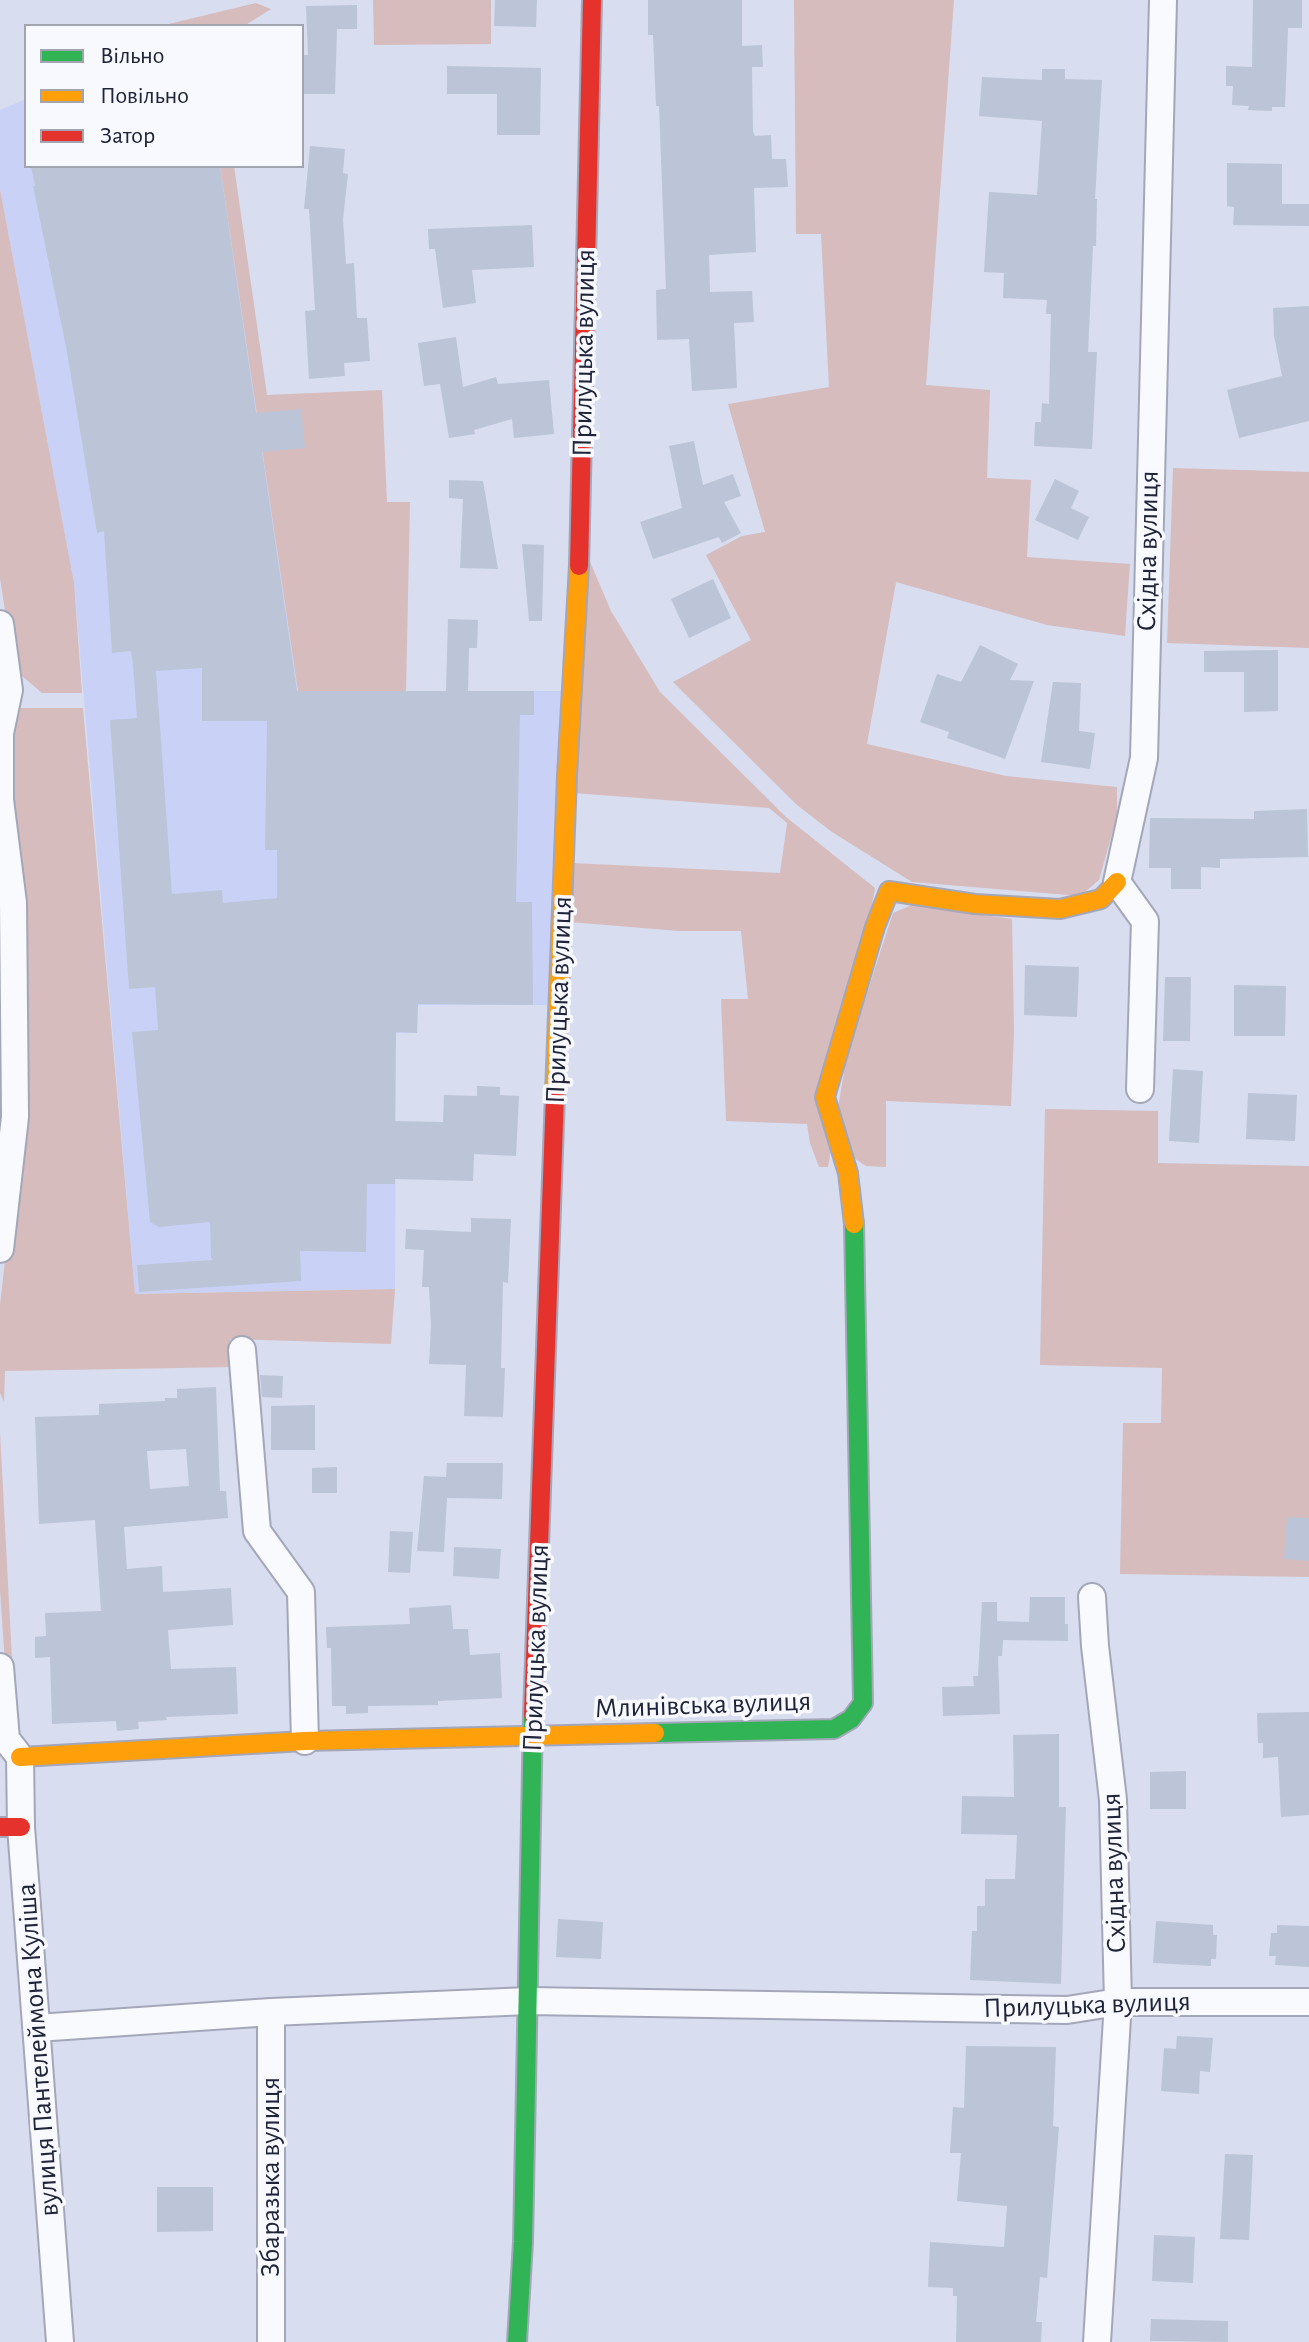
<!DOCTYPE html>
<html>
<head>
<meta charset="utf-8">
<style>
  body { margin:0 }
  #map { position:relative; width:1309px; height:2342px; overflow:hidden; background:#d8ddef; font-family:"Alegreya Sans",sans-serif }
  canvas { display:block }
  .legend { position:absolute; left:24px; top:24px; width:280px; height:144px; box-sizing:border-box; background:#f8f9ff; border:2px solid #a2a4b0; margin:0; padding:10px 14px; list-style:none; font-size:24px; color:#202439 }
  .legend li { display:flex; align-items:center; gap:16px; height:40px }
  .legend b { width:40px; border:2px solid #a2a4b0 }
</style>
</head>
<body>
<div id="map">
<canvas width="1309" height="2342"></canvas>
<ul class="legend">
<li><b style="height:10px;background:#30b455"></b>Вільно</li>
<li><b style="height:10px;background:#ff9f0a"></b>Повільно</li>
<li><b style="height:10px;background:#e5322d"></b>Затор</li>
</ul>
</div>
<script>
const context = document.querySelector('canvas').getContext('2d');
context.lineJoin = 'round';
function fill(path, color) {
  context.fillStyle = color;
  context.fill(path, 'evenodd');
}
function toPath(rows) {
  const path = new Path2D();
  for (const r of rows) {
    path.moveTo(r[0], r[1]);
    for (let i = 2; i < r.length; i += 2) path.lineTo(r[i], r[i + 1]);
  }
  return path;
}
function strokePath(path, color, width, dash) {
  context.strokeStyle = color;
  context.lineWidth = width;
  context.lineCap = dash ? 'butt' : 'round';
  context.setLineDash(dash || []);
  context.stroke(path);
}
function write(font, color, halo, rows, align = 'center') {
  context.font = font + ' "Alegreya Sans",sans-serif';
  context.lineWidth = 7;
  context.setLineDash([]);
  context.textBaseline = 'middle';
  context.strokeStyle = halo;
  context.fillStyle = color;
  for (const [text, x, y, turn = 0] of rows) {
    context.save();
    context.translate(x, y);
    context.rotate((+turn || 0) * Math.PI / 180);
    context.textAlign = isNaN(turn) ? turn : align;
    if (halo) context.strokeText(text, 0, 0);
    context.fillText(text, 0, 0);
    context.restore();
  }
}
const built = toPath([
  [26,99,26,166,220,166,298,691,562,691,547,1005,418,1005,417,1033,396,1033,395,1289,135,1294,74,583,0,189,0,110]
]);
const green = toPath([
  [373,0,491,0,491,44,374,45],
  [794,0,954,0,926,385,990,390,987,478,1031,480,1027,557,1130,564,1125,636,1047,625,896,582,867,744,1006,776,1117,787,1117,816,1099,880,1080,896,912,882,832,832,797,805,673,682,751,640,706,555,742,536,765,532,728,404,829,387,821,234,796,234],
  [256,3,271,9,244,26,160,26],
  [220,166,234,166,267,395,382,390,387,502,410,502,406,691,298,691],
  [0,189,74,583,82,693,42,693,14,669,0,578],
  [1173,468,1309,472,1309,648,1167,643],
  [588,557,611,611,660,692,786,817,875,888,828,1167,819,1167,810,1143,807,1124,726,1121,721,999,748,999,741,931,679,931,570,922,572,863,780,873,787,823,769,808,574,793],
  [14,708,83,708,135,1294,395,1289,391,1344,230,1339,234,1367,5,1371,4,1402,0,1393,0,1305,21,1117,6,799],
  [912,905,1012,919,1014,1031,1011,1106,886,1101,886,1167,866,1166,851,1156,833,1097,893,913],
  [1045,1109,1158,1111,1158,1163,1309,1166,1309,1577,1120,1574,1123,1423,1161,1423,1162,1368,1040,1365],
  [0,1432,16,1735,10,1736,0,1590]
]);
const building = toPath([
  [495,0,537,0,536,27,494,26],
  [648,0,742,0,742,46,762,45,763,67,752,67,753,131,755,136,771,135,772,159,786,159,788,187,754,188,756,252,709,255,710,292,752,291,754,322,734,323,737,388,692,391,689,339,657,340,656,290,666,289,659,106,656,106,653,35,648,35],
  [1253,0,1302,0,1302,28,1288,28,1285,107,1272,107,1272,111,1248,110,1249,106,1232,105,1233,86,1226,86,1226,66,1252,67],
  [357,5,357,29,337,29,335,94,302,94,302,55,308,55,306,6],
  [447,66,541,68,540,135,497,135,497,94,447,94],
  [1042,69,1065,69,1065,79,1102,80,1095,199,1097,199,1096,246,1093,246,1088,352,1097,352,1092,449,1034,446,1035,422,1041,422,1042,403,1049,404,1051,314,1046,314,1047,300,1003,298,1004,273,984,272,989,192,1037,195,1042,121,979,116,982,77,1042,80],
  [310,146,345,149,343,173,348,174,343,219,346,264,354,263,357,318,367,318,370,361,344,363,345,376,309,379,305,311,315,310,309,209,304,209],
  [1227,163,1282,164,1282,204,1309,204,1309,226,1233,225,1234,207,1227,206],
  [31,166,220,166,256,413,301,409,305,448,262,452,297,691,446,691,448,619,478,620,477,648,469,648,468,691,534,691,534,715,520,715,516,902,532,902,533,1005,418,1004,417,1033,396,1032,395,1121,443,1122,444,1095,477,1096,477,1086,500,1087,500,1095,519,1096,516,1156,474,1154,473,1181,395,1179,395,1184,367,1184,366,1252,300,1251,301,1281,139,1292,137,1265,213,1260,211,1258,210,1222,159,1227,150,1222,132,1032,158,1030,155,987,129,989,110,720,137,718,133,665,131,651,112,653,104,531,97,533,67,352,33,186,35,186],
  [202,668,202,721,267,721,265,850,277,850,277,898,223,903,222,890,172,894,156,671],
  [532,225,534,267,472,270,476,303,443,308,435,249,429,249,428,229],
  [1309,306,1309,421,1239,438,1227,390,1282,376,1274,336,1273,308],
  [456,337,463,387,496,377,498,384,549,380,554,434,514,438,512,419,474,430,475,434,449,438,440,384,424,386,418,343],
  [694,441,703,485,733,474,741,496,724,502,741,533,722,543,719,537,653,559,640,522,682,508,669,446],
  [1055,479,1079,491,1071,508,1089,517,1078,540,1035,520],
  [449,480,483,481,498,569,460,568,463,499,449,498],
  [522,544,544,545,542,621,529,621],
  [713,579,731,618,689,638,671,599],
  [980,645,1018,664,1010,680,1034,681,1005,759,947,738,949,732,920,722,937,674,961,682],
  [1278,650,1278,711,1244,712,1244,672,1204,672,1204,651],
  [1053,682,1081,683,1079,731,1095,733,1090,769,1041,762],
  [1307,809,1308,857,1220,859,1220,868,1201,867,1201,889,1171,889,1171,868,1149,868,1150,818,1254,819,1254,811],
  [1025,965,1079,967,1077,1017,1024,1015],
  [1165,977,1191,977,1190,1041,1163,1041],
  [1234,985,1286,986,1285,1036,1234,1036],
  [1173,1069,1203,1071,1199,1143,1169,1141],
  [1248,1093,1297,1095,1295,1141,1246,1139],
  [471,1218,511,1219,508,1283,503,1282,501,1368,505,1368,503,1417,464,1416,466,1365,429,1364,431,1326,429,1287,422,1287,424,1250,405,1249,406,1229,471,1232],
  [260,1375,283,1376,282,1398,262,1397],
  [216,1387,220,1491,226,1491,228,1518,124,1527,127,1569,162,1566,163,1592,231,1588,233,1625,168,1630,171,1669,236,1667,238,1714,166,1717,167,1720,138,1722,139,1729,117,1731,116,1721,52,1724,50,1657,35,1658,35,1637,46,1636,45,1613,101,1611,95,1520,39,1524,35,1417,99,1415,99,1404,165,1401,165,1398,177,1398,177,1389],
  [186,1449,189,1486,150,1489,147,1451],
  [315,1405,315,1450,271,1450,271,1406],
  [447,1463,503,1463,502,1499,447,1498,444,1552,417,1551,424,1476,446,1477],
  [337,1467,337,1493,312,1493,312,1468],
  [1287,1517,1309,1518,1309,1561,1284,1559],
  [390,1531,413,1532,410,1573,388,1572],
  [454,1547,501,1549,499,1579,453,1576],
  [1030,1597,1065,1597,1065,1624,1068,1624,1068,1641,1003,1640,1002,1656,998,1656,1000,1714,943,1716,942,1687,974,1686,973,1676,978,1676,982,1602,997,1602,997,1621,1029,1622],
  [451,1605,453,1629,468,1629,470,1655,500,1653,502,1698,438,1701,438,1705,368,1706,368,1713,346,1714,346,1706,332,1706,331,1648,327,1648,326,1627,410,1624,409,1608],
  [1309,1712,1309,1815,1281,1817,1278,1757,1263,1758,1263,1743,1258,1743,1257,1713],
  [1059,1734,1059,1807,1066,1807,1061,1984,970,1980,972,1931,977,1931,977,1906,985,1906,985,1879,1015,1879,1017,1835,961,1834,962,1796,1014,1797,1013,1735],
  [1186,1771,1186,1809,1150,1809,1150,1772],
  [558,1919,603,1922,601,1959,556,1957],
  [1156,1921,1213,1925,1213,1935,1217,1935,1216,1959,1211,1959,1211,1966,1153,1963],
  [1277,1925,1309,1926,1309,1967,1275,1965,1276,1956,1269,1956,1271,1933,1277,1933],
  [1177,2036,1213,2038,1210,2072,1200,2071,1199,2094,1161,2091,1164,2048,1176,2049],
  [966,2046,1056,2047,1053,2126,1059,2127,1047,2278,1040,2277,1036,2322,1042,2322,1041,2342,956,2342,957,2296,953,2296,953,2288,928,2287,930,2242,1004,2247,1007,2206,957,2201,961,2153,950,2153,953,2107,964,2108],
  [1225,2154,1253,2155,1249,2240,1220,2239],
  [157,2187,213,2187,213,2231,157,2232],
  [1154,2235,1195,2237,1193,2283,1152,2281],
  [1151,2319,1228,2321,1228,2342,1150,2341]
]);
const street = toPath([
  [0,624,9,690,0,733,0,800,13,903,15,1117,0,1249],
  [1140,1089,1145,921,1117,882,1144,758,1163,0],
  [242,1350,257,1531,301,1592,305,1741],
  [1092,1597,1095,1646,1113,1800,1118,2002,1097,2342],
  [0,1667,6,1739,20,1757,21,1827,60,2342],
  [271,2012,271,2342],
  [37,2028,271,2012,529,2001,1067,2010,1118,2002,1309,2002]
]);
const fast = toPath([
  [655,1733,834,1729,851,1719,863,1703,854,1224],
  [517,2342,523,2242,533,1715]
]);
const slow = toPath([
  [555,1094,567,776,579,566],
  [854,1224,848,1173,825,1097,875,927,889,891,975,904,1060,909,1101,899,1117,882],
  [20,1757,305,1741,655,1733]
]);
const jam = toPath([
  [579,566,592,0],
  [533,1715,555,1094],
  [0,1827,21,1827]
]);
const streetNames = [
  ["Прилуцька вулиця",584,353,-89],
  ["Східна вулиця",1148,551,-89],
  ["Прилуцька вулиця",559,1000,-88],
  ["Прилуцька вулиця",536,1648,-88],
  ["Млинівська вулиця",703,1705,-2],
  ["Східна вулиця",1114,1873,-92],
  ["Прилуцька вулиця",1087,2005,-2],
  ["вулиця Пантелеймона Куліша",38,2050,-94],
  ["Збаразька вулиця",271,2177,-90]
];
fill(built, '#c9d2f6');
fill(green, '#d6bcbd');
fill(building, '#bbc5d7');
strokePath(street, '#a3a7b9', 30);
strokePath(fast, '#a3a7b9', 22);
strokePath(slow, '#a3a7b9', 22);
strokePath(jam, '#a3a7b9', 22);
strokePath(street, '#f9fafd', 26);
strokePath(fast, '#30b455', 18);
strokePath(slow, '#ff9f0a', 18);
strokePath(jam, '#e5322d', 18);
write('28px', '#202439', '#f8f9ff', streetNames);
</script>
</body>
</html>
